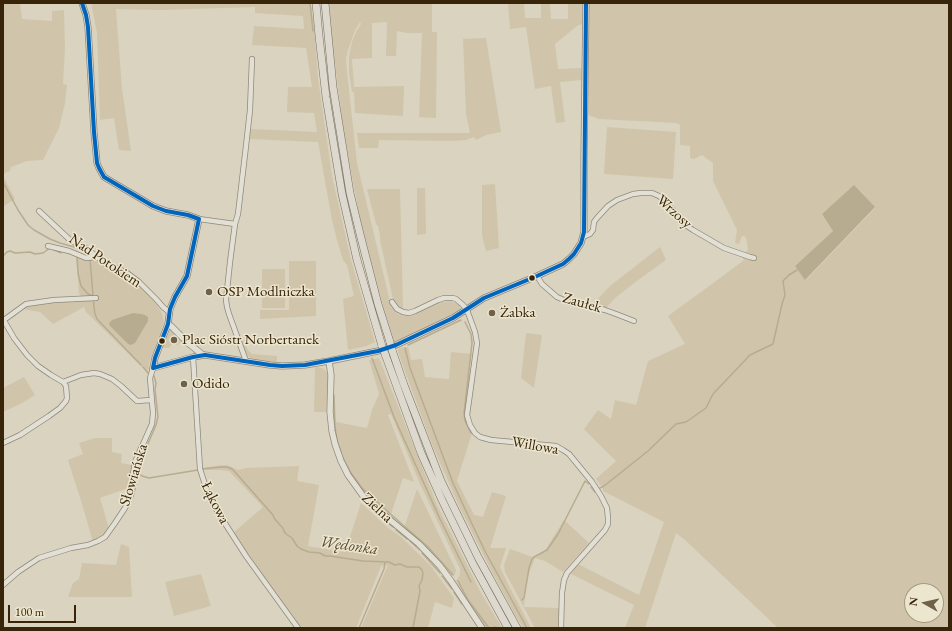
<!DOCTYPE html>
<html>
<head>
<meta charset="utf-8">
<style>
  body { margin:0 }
  #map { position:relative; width:952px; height:631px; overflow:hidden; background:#dad3c0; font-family:"EB Garamond",serif }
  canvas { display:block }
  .frame { position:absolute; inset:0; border:4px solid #372409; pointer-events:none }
  .north { position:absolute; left:904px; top:583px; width:40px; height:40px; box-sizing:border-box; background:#ede6cf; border:1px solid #a49880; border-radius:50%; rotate:278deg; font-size:11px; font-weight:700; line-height:16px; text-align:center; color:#372409 }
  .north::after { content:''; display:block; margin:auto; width:14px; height:18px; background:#706149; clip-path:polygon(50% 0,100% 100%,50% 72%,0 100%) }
  .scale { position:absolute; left:8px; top:605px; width:68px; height:18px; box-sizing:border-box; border:2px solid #372409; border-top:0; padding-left:5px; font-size:12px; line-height:14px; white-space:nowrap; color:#372409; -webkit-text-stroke:3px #ede6cf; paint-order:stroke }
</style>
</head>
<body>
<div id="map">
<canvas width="952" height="631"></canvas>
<div class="frame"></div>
<div class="north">N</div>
<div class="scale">100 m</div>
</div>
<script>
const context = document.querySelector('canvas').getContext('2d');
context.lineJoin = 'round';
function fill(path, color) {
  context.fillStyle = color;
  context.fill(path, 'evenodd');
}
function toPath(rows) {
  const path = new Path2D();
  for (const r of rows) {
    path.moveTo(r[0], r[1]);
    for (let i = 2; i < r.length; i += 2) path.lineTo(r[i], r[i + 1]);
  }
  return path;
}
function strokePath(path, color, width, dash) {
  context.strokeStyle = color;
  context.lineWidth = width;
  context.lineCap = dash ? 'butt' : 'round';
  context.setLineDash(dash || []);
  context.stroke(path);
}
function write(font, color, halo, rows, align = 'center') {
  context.font = font + ' "EB Garamond",serif';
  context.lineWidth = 3;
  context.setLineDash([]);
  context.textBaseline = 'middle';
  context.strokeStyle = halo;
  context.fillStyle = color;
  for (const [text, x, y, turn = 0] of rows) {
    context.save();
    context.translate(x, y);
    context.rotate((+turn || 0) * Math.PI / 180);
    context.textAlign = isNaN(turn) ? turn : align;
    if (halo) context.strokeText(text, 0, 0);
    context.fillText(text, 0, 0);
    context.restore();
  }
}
const green = toPath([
  [3,3,20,3,22,19,52,21,52,11,64,10,65,47,63,84,67,85,65,103,59,128,43,160,27,161,11,167,10,171,5,173,3,175],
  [91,3,311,3,314,25,318,78,332,176,351,260,375,342,366,346,348,350,343,299,354,296,347,265,343,260,337,240,332,220,318,142,249,139,250,129,317,132,314,113,287,112,288,87,312,87,306,48,252,45,254,26,304,29,303,16,255,13,255,7,160,10,116,9,122,89,131,151,119,150,114,118,100,120,97,33],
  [329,3,432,3,432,32,437,32,436,118,419,117,422,33,407,33,397,31,396,56,386,56,387,22,372,23,372,58,352,59,354,87,404,86,403,116,355,113,354,92,352,92,349,72,349,57,352,42,356,32,361,24,360,22,355,30,348,50,346,60,347,72,357,163,391,306,398,314,407,316,440,302,451,301,459,305,461,310,404,338,394,342,383,306,361,224,344,135,331,33],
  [508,3,524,3,525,18,541,18,541,3,550,3,551,19,568,19,568,3,583,3,582,24,577,26,555,44,558,69,582,68,582,80,560,82,565,122,556,123,551,86,535,89,526,27,510,29],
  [589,3,949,3,949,628,778,628,685,540,676,533,645,628,625,628,634,605,571,574,578,564,639,595,664,522,603,491,603,488,596,479,616,461,584,429,598,410,611,419,615,400,636,405,648,361,685,344,668,316,712,284,744,260,742,257,748,249,746,237,742,236,739,244,735,243,737,230,713,181,713,163,702,155,694,159,690,158,690,146,680,145,680,125,677,123,599,119,588,115],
  [854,186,875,208,806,280,795,266,833,231,822,214],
  [912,591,936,591,936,615,912,615],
  [486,38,501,132,486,135,476,140,474,137,466,140,453,141,379,140,378,148,359,148,357,133,470,133,466,114,463,39],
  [607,127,676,132,673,179,604,174],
  [3,176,15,199,7,204,3,207],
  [495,184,499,248,486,251,482,235,482,185],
  [417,188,425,188,426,234,417,235],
  [367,189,400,189,403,309,396,305,393,299,380,240,380,235,378,226,376,224],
  [660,247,666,260,638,280,615,298,606,308,593,304,610,286],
  [76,255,86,261,98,260,135,282,151,297,162,313,164,323,149,363,149,368,147,372,86,312,84,307,53,324,40,312,23,309,27,305,82,300,79,293],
  [289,261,316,261,316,316,260,319,260,310,289,310],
  [262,269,285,269,285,308,262,308],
  [170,330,173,331,182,341,177,345,172,344,169,348,162,348],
  [526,333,542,335,534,388,521,378],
  [241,338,248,350,252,354,277,356,277,363,266,362,266,361,251,359,247,355,245,352],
  [403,347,404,348,408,347,411,360,422,359,425,377,449,379,451,352,472,354,464,413,466,422,472,433,457,481,474,515,483,517,492,492,506,496,490,548,506,548,500,567,509,586,531,628,523,628,513,611,491,570,460,508,431,442,398,352,398,349],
  [379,358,437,505,481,593,502,628,485,628,456,581,460,575,460,569,420,484,391,414,388,415,414,482,403,478,390,517,368,498,356,484,346,468,339,452,335,434,336,422,367,428,372,410,379,394,369,360],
  [315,367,322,368,326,371,328,376,328,388,326,412,314,412],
  [24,377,35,395,22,403,3,412,3,388],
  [95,438,112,438,112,452,122,454,121,463,132,465,131,487,100,498,109,529,102,537,93,542,82,504,68,460,83,454,79,443],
  [224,465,230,466,238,470,246,468,299,466,297,481,319,485,308,546,313,547,345,552,361,503,387,527,401,537,430,565,454,598,452,608,435,602,428,628,361,628,388,565,381,566,356,628,300,628,233,533,263,507,229,471,221,470,202,470,201,468],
  [417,489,456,570,455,574,452,576,430,551,404,528],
  [564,520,589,543,563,572,545,561,535,558,529,573,525,594,524,607,560,608,559,628,535,628,505,572,504,565,510,549,532,557,543,552,546,549],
  [121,544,129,547,132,597,68,597,73,583,79,579,82,563,116,565],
  [201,574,211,606,174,616,165,582]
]);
const water = toPath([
  [854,185,875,207,805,280,795,266,833,231,822,214],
  [133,313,141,314,145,315,148,317,148,321,135,343,131,345,128,344,110,326,109,323,112,320]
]);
const stream = toPath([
  [310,3,313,31],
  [3,182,18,210,28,225,34,230,50,239,60,243,85,250,89,255],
  [3,256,7,252,10,251,15,253,30,252,35,254,43,253,50,248,61,253],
  [77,256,78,273,81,286,88,294,93,296],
  [90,259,94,307,95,314,97,319,141,365],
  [465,322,471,334,472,343,464,413,465,421,471,433],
  [408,345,461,320],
  [405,348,410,368,453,483,472,524,486,553,527,628],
  [372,358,394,417,440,519,471,582],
  [143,367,148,373],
  [334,395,335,426,337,441,341,452],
  [147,446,156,425,158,417,155,390,156,383,154,376],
  [342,456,351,473,362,488,369,495,428,547,453,575],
  [140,461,145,450],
  [139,465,137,470,138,473,142,476,149,478,198,470],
  [202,469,220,467,227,467,232,469,235,472,273,515,274,518,280,525,283,528,284,531,286,534,292,538,297,546,301,549,309,552,320,553,325,556,330,556,363,561,389,562,395,565,400,564,407,567,419,567,422,570,423,573,422,580,419,586,420,591,413,628],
  [591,487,595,492],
  [600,488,604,486,648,451,676,424,686,422,706,408,713,394,750,355,773,344,782,304,785,295,783,281,789,275,797,270],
  [370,508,380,517],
  [383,519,393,527],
  [396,530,407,539],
  [410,541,420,550],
  [422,553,440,573],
  [442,576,452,589],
  [458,581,468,600,489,628],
  [454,592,462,604],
  [522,600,524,598,529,568,532,559,534,557,547,550,558,534,585,481,589,484],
  [359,628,384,569,385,562],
  [493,628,495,627]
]);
const minor = toPath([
  [39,211,70,240,87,249,105,263,127,273,139,282,156,299,163,307,169,312],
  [199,219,235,224],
  [583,237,590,234,593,230,594,222,597,218,608,206,617,200,633,194,641,193,652,193,659,196,663,199,687,226,693,230,724,248,750,257,754,258],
  [48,246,69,251,86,258,96,257],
  [537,276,542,284,557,297,566,301,590,306,605,310,616,314,634,321],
  [392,302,397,309,403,312,409,313,415,311,438,300,444,298,453,298,456,299,463,305,467,310,475,332,477,343,467,415,470,425,475,433,480,437,491,440,556,446,563,450,569,454,592,482,601,496,607,508,608,518,608,524,605,530,567,573,564,580,562,593,561,628],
  [3,319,14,338,27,355,38,366,51,375,63,382],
  [4,320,26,304,54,300,96,298],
  [193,357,200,469,209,497,217,511,246,556,298,628],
  [246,361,229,314,227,307,226,300,230,262,235,224,238,214,246,146,250,110,252,59],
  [63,382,81,375,94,373,100,374,112,379,121,386,137,401,151,400],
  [3,443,20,435,49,416,60,408,66,401,67,398,66,386,63,382],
  [3,585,18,572,39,558,71,548,88,545,98,541,105,537,115,523,125,508,131,495,134,482,133,474,135,462,152,424,153,413,150,378,153,368]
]);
const tertiary = toPath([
  [82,3,86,15,88,27,94,132,97,163,99,168,104,177,153,206,166,211,188,215,199,219,187,276,175,297,170,309,168,324,155,358,153,368,193,357,205,355,270,365,282,366,305,365,329,361,378,351,396,345,453,318,484,298,537,276,563,264,569,259,574,254,581,243,584,232,584,157,586,3],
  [168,324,171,326,188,343,203,355],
  [329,361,331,375,330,412,332,431,335,444,341,461,348,475,366,500,419,544,440,566,451,581,482,628]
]);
const trunk = toPath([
  [316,3,319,36,326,97,334,146,342,194,357,260,382,346],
  [325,3,333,87,350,193,360,234,378,304,390,342],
  [392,350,404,385,441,481,478,557,517,628],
  [385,354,421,453,442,500,473,564,508,628]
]);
const trunkBridge = toPath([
  [390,342,392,350],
  [382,346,385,354]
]);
const bus1 = toPath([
  [82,3,86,15,88,27,94,132,97,163,99,168,104,177,153,206,166,211,188,215,199,219,187,276,175,297,170,309,168,324,155,358,153,368],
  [153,368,193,357,205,355,270,365,282,366,305,365,378,351,396,345,453,318,484,298,537,276,563,264,569,259,574,254,581,243,584,232,586,3]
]);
const markers = [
  [532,278,3.5,"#372409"],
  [209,292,4,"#706149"],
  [492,313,4,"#706149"],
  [174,340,4,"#706149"],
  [162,341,3.5,"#372409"],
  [184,384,4,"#706149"]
];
const streetNames = [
  ["Wrzosy",674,212,42],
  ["Nad Potokiem",105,261,34],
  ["Zaułek",582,303,16],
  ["Willowa",535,446,10],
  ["Słowiańska",134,475,-73],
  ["Łąkowa",215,503,63],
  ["Zielna",377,508,43]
];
const poiNames = [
  ["OSP Modlniczka",217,292],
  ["Żabka",500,313],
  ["Plac Sióstr Norbertanek",182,340],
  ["Odido",192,384]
];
const waterNames = [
  ["Wędonka",349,546,8]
];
fill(green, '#d0c5aa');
fill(water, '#b8ac90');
strokePath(stream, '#b8ac90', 1.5);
strokePath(minor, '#90897b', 6);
strokePath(tertiary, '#90897b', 7);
strokePath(trunk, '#787164', 8);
strokePath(minor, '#e2dfd5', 4.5);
strokePath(tertiary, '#e2dfd5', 5.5);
strokePath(trunk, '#ddd9ce', 7);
strokePath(trunkBridge, '#787164', 8, []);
strokePath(trunkBridge, '#ddd9ce', 7);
strokePath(bus1, '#0065bd', 4);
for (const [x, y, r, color] of markers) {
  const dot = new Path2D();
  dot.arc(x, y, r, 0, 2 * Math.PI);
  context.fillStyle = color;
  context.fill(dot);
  strokePath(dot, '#ede6cf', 1.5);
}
write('15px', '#372409', '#ede6cf', streetNames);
write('15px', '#372409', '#ede6cf', poiNames, 'left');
write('italic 16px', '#59482b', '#ede6cf', waterNames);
</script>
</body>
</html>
